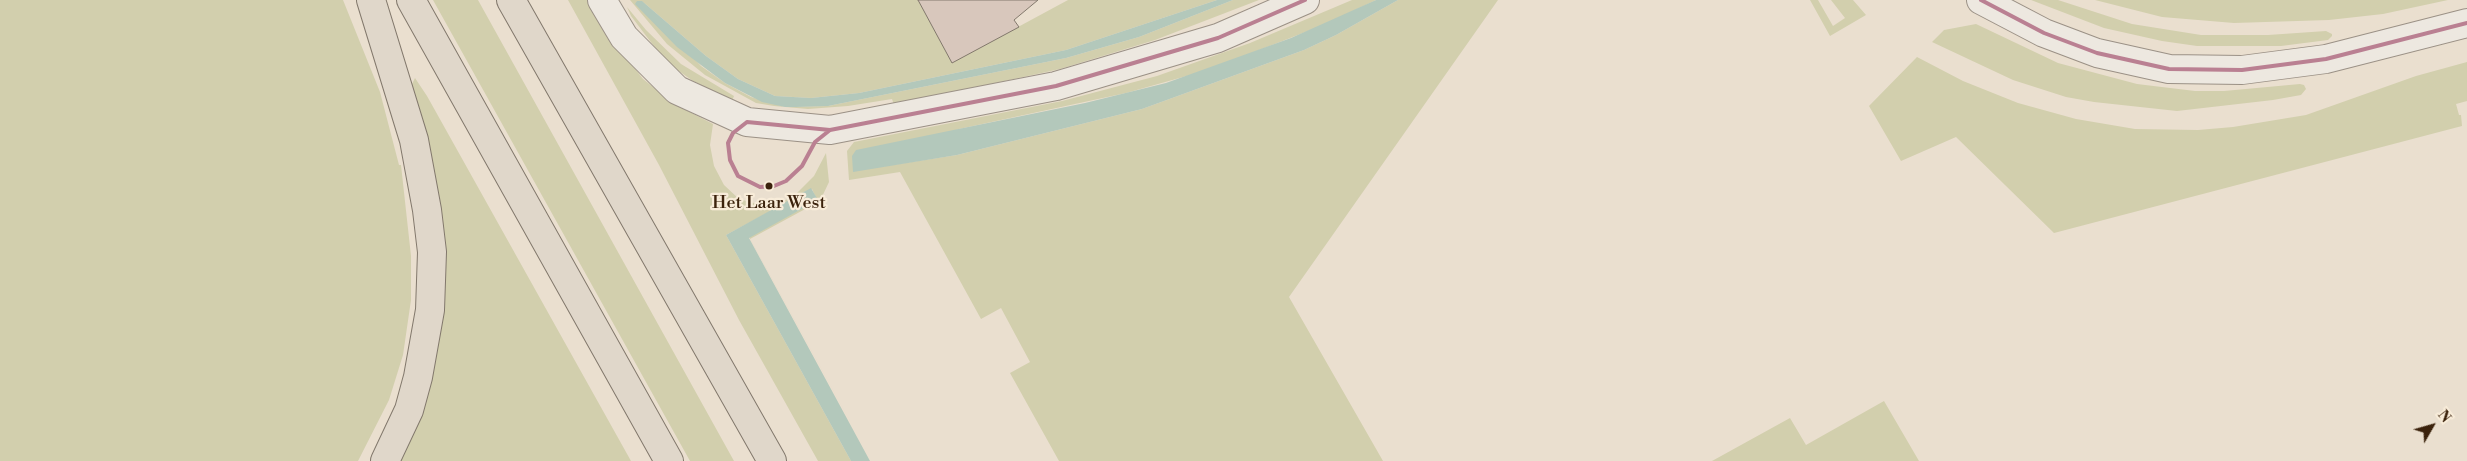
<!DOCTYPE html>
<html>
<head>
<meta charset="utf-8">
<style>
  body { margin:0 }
  #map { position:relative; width:2467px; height:461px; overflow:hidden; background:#eadfcf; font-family:"Libre Bodoni",serif }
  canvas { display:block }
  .north { position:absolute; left:2407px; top:401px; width:50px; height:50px; -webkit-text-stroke:4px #f8ecd9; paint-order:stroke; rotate:52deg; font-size:14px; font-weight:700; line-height:20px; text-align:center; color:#3b220c }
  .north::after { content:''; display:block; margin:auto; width:18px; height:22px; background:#3b220c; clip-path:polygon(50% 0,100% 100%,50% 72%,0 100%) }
</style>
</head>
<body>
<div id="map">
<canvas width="2467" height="461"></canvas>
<div class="north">N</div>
</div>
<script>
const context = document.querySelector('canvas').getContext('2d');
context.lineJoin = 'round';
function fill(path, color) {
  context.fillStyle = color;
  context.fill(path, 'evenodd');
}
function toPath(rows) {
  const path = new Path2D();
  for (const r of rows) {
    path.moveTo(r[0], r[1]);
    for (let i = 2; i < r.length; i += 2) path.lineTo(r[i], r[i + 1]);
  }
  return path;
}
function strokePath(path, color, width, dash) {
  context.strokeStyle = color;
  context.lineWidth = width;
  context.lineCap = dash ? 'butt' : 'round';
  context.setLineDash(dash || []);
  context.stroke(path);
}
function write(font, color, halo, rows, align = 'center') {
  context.font = font + ' "Libre Bodoni",serif';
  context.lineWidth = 4.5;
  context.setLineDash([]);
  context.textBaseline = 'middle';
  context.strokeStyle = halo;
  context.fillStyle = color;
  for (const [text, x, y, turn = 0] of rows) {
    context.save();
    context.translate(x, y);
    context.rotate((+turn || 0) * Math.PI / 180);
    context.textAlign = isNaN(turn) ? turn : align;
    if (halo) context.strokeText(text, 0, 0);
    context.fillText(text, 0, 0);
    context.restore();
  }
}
const green = toPath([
  [0,0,343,0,380,92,399,165,401,165,411,256,411,300,403,355,389,400,358,461,0,461],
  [433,0,478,0,734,461,690,461],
  [568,0,588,0,608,33,643,79,676,105,713,124,710,145,714,166,724,185,739,199,765,206,792,198,814,176,826,153,829,182,820,201,750,239,872,461,749,237,817,200,812,189,726,235,851,461,818,461,739,320,659,165],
  [630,0,919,0,1018,27,1068,0,1217,0,1066,50,859,93,811,98,775,96,738,79,706,56,642,1,701,66,725,83,751,97,785,107,828,106,1066,58,1139,37,1233,0,1259,0,1155,40,1060,69,894,105,892,99,848,106,808,109,774,106,756,103,705,75,667,44],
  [1352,0,1376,0,1326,24,1208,70,1126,93,959,129,853,171,957,155,1142,109,1304,50,1336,35,1398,0,1498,0,1289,297,1383,461,1059,461,1010,373,1030,362,1001,308,981,319,900,172,849,180,847,151,854,142,1062,101,1157,76,1250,43],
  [1810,0,1818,0,1833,26,1845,18,1831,0,1853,0,1866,15,1830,36],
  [2031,0,2058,0,2132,24,2201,35,2268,35,2326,31,2332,34,2332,36,2328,40,2281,46,2197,46,2162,41,2104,28],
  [2095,0,2448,0,2383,14,2329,20,2234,23,2162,17],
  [627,7,646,30,681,64,734,96,732,101,693,81,666,62,631,16],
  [1976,24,2058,63,2137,84,2195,91,2224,91,2300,84,2304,85,2306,89,2301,95,2273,100,2177,111,2094,102,2066,97,2013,80,1932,42,1944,30],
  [1917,57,1963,81,2018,103,2076,119,2135,129,2198,130,2233,127,2306,115,2416,76,2467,62,2467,101,2456,104,2459,115,2461,115,2462,126,2054,233,1956,137,1901,161,1869,106],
  [415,78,427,96,631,461,399,461,434,363,443,309,441,210,432,160,412,84],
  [1884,401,1919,461,1712,461,1790,418,1806,445]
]);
const water = toPath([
  [1217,0,1233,0,1139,37,1066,58,828,106,796,107,785,107,762,102,725,83,677,47,635,4,637,1,642,1,706,56,738,79,775,96,811,98,859,93,1066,50],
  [1376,0,1398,0,1336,35,1304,50,1142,109,957,155,853,172,852,156,856,150,1085,103,1166,83,1291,38],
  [811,188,818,200,749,238,870,461,851,461,726,235]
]);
const building = toPath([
  [918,0,1038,0,1014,20,1019,27,952,63,918,0]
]);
const minor = toPath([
  [602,0,624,37,677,90,747,122,830,130,1056,86,1218,38,1305,0],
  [1981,0,2044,33,2097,53,2169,69,2242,70,2326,59,2467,23]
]);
const motorway = toPath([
  [371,0,414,140,427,210,432,252,430,310,418,377,409,410,385,461],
  [411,0,669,461],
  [511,0,772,461]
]);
const bus1 = toPath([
  [1981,0,2044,33,2097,53,2169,69,2242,70,2326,59,2467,23],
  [747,122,830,130,815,142,802,166,786,181,774,186,760,187,738,176,730,160,728,143,733,133,747,122],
  [830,130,1056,86,1218,38,1305,0]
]);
const markers = [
  [769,186,4.5,"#3b220c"]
];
const busNames = [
  ["Het Laar West",769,204]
];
fill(green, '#d2cfad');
fill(water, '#b3c8bb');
fill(building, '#d8c7bc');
strokePath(building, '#82786c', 1);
strokePath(minor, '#9b9186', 30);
strokePath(motorway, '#82786c', 30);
strokePath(minor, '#ede8e0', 28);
strokePath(motorway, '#e0d7ca', 28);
strokePath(bus1, '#ba8092', 4);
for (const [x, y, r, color] of markers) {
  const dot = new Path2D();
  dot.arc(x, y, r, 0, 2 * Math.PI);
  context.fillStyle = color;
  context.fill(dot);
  strokePath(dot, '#f8ecd9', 2);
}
write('18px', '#3b220c', '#f8ecd9', busNames);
</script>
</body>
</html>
